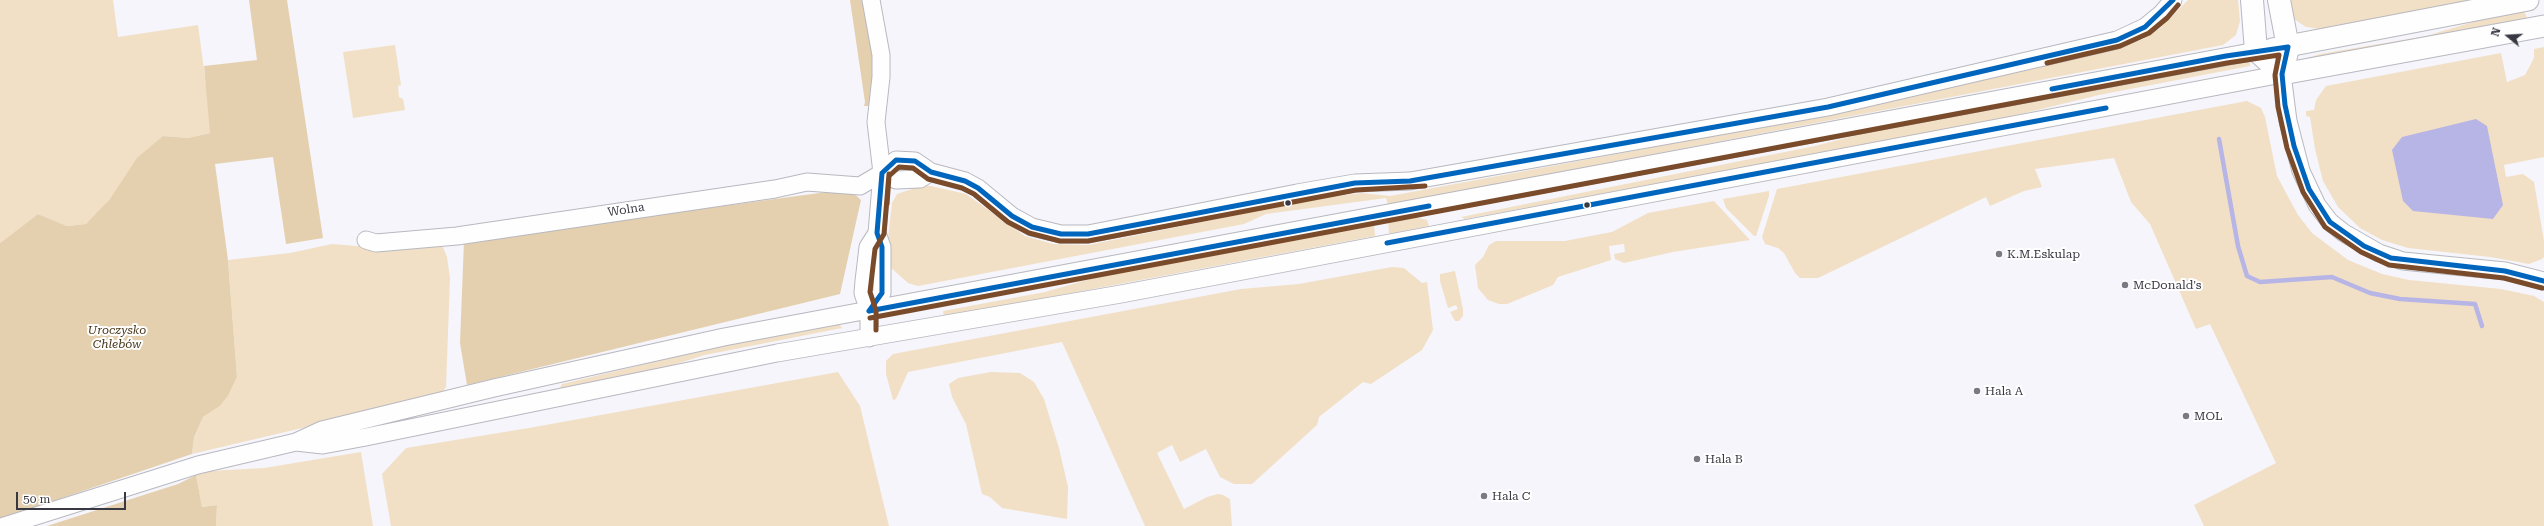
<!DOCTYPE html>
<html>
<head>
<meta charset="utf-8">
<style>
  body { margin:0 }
  #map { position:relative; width:2544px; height:526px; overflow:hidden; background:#f5f5fb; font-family:"Roboto Serif",serif }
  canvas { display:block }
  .north { position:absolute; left:2488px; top:16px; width:40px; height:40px; -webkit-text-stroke:3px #fff; paint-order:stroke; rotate:288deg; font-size:11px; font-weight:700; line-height:16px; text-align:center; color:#383843 }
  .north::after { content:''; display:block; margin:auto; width:14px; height:18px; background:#383843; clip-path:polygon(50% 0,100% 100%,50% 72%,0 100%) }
  .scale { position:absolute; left:16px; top:492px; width:110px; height:18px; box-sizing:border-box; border:2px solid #383843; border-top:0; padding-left:5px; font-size:12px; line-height:14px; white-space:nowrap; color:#383843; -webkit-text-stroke:3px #fff; paint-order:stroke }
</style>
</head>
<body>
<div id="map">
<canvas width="2544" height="526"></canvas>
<div class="north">N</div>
<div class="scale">50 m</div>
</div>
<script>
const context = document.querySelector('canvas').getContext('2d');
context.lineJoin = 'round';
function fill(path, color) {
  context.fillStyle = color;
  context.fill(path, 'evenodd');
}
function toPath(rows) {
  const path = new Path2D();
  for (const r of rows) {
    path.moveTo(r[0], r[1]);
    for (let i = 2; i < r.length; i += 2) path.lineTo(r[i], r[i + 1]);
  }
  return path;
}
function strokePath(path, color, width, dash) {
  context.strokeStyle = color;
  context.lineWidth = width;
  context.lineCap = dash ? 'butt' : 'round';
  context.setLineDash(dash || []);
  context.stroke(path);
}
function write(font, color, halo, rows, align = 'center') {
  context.font = font + ' "Roboto Serif",serif';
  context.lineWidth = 4;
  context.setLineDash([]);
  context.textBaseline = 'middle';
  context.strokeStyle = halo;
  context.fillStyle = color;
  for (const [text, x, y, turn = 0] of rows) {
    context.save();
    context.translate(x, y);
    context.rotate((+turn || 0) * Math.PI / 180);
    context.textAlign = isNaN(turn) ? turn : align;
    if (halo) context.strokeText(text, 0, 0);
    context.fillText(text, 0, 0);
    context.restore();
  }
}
const green = toPath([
  [0,0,113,0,118,37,198,25,210,114,210,133,188,138,163,136,100,211,86,224,67,226,38,214,0,243],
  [2188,0,2238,0,2240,21,2236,35,2223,45,1388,205,1386,198,1266,214,1244,224,918,286,908,283,890,267,888,239,892,203,897,194,921,186,931,186,966,194,1025,236,1053,244,1088,245,1326,197,1362,193,1390,196,1816,117,2119,48,2143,39,2160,28],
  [2286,0,2476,0,2320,29,2306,27,2294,19],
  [2524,11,2528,20,2301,60,2320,54,2426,36,2493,16],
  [395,45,401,85,398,86,399,97,403,99,405,110,353,118,343,52],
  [2544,47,2544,157,2504,165,2506,177,2523,174,2534,182,2544,241,2544,257,2542,259,2529,264,2490,257,2408,248,2382,240,2360,228,2338,207,2323,181,2315,149,2310,117,2306,116,2306,111,2314,110,2316,100,2326,86,2501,53,2507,82,2525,75,2534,58,2534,49],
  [2242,62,2250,62,2250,66,2099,95,1984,123,1465,219,1461,217,1815,146,1876,130],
  [2247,101,2261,108,2265,117,2277,176,2298,215,2312,233,2348,260,2382,274,2409,280,2501,289,2534,296,2544,302,2544,526,2204,526,2194,505,2276,463,2210,324,2196,329,2150,224,2131,202,2114,158,2035,169,2042,187,2024,191,1990,206,1986,197,1818,278,1800,278,1795,273,1784,253,1778,248,1765,244,1762,237,1777,189],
  [1769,191,1769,196,1756,236,1754,236,1726,208,1723,199],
  [1714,201,1750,240,1673,252,1624,263,1615,259,1614,254,1625,252,1624,244,1609,246,1611,260,1558,277,1553,285,1507,304,1499,304,1488,300,1478,288,1475,265,1483,257,1489,245,1496,241,1565,241,1601,234,1612,232,1648,213],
  [1415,217,1427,220,1429,226,1389,234,1388,221],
  [1374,224,1375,236,944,317,943,311,1045,292,1111,273],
  [405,243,434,244,443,247,447,257,450,278,446,387,443,391,425,399,192,454,194,439,203,417,220,406,228,396,237,377,228,260,290,253,332,244,356,246],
  [1392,267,1404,268,1422,283,1427,282,1433,330,1422,350,1371,384,1363,382,1319,417,1317,425,1252,484,1234,484,1220,477,1206,449,1180,462,1172,445,1157,453,1184,509,1207,497,1218,494,1223,495,1230,499,1232,526,1145,526,1062,342,908,372,896,399,893,400,886,374,886,361,893,354,1241,289,1299,284],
  [1455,271,1463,309,1463,316,1459,321,1455,321,1450,312,1458,309,1456,305,1448,308,1440,281,1440,274],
  [830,325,840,325,842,328,705,355,660,369,560,388,562,384,716,347],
  [838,372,860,406,889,526,391,526,382,474,406,448,529,428],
  [991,372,1020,373,1034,382,1044,399,1059,448,1068,487,1067,519,1002,508,990,497,982,494,966,424,952,397,949,384,958,378],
  [361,452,373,526,216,526,217,505,202,507,196,475,210,471,264,468]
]);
const forest = toPath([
  [249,0,287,0,323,238,286,244,273,157,215,164,228,260,237,377,228,396,220,406,203,417,194,438,192,454,0,519,0,243,38,214,67,226,86,224,110,199,137,158,163,136,188,138,210,133,204,66,257,60],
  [850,0,867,0,875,76,873,93,868,106,864,106,865,102],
  [849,189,861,200,840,294,467,385,460,343,464,241],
  [196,475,202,507,217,505,216,526,47,526,178,484]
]);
const water = toPath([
  [2476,119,2487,126,2503,205,2493,219,2413,211,2403,201,2392,150,2402,137]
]);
const stream = toPath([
  [2219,139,2238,246,2247,276,2260,282,2332,277,2370,293,2400,299,2475,304,2482,326]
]);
const minor = toPath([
  [882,173,896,180,920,179,931,172],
  [366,240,376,243,457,236,775,189,807,182,860,186,882,173,896,160,915,161,931,172,965,181,978,188,1012,216,1032,227,1061,234,1088,234,1297,193,1355,183,1410,181,1828,107,2117,40,2145,27,2162,13,2173,0],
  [869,311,882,293,882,247,877,233,882,173,876,122,881,77,881,55,871,0],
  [869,338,869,311,863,293,864,281,868,247,877,233],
  [296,442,323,445,366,437,777,353,1121,294,2282,74,2288,121,2301,171,2317,205,2330,222,2344,233,2379,253,2403,261,2505,271,2544,281],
  [4,526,198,465,296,442,322,430,494,388,724,337,2256,51]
]);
const major = toPath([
  [2272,49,2528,0],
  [2256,51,2282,74,2544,26]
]);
const highway = toPath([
  [2252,0,2256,51],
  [2279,0,2288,47,2282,74]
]);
const bus1 = toPath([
  [2288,47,2282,74,2285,105,2294,146,2309,189,2330,222,2364,246,2391,258,2505,271,2544,281],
  [2052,89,2226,56,2288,47],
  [1387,243,2106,108],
  [869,311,882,293,882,247,877,233,882,173,896,160,915,161,931,172,965,181,978,188,1012,216,1032,227,1061,234,1088,234,1355,183,1410,181,1828,107,2117,40,2145,27,2173,0],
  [869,311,1429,206]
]);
const bus2 = toPath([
  [2047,63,2120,46,2149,33,2167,18,2178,5],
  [887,204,889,176,899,167,913,168,928,179,962,188,974,194,1008,222,1029,233,1060,241,1088,241,1356,190,1425,186],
  [870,318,2227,63,2279,55,2275,75,2278,107,2287,148,2303,192,2325,227,2361,252,2389,265,2504,278,2542,288],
  [876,330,876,310,870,292,875,249,884,234,889,174]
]);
const markers = [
  [1288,203,3.5,"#383843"],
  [1587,205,3.5,"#383843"],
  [1999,254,4,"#7a7a83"],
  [2125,285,4,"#7a7a83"],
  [1977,391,4,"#7a7a83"],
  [2186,416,4,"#7a7a83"],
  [1697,459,4,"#7a7a83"],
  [1484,496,4,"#7a7a83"]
];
const streetNames = [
  ["Wolna",626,210,-9]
];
const poiNames = [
  ["K.M.Eskulap",2007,254],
  ["McDonald's",2133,285],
  ["Hala A",1985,391],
  ["MOL",2194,416],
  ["Hala B",1705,459],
  ["Hala C",1492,496]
];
const parkNames = [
  ["Uroczysko",117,330],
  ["Chlebów",117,344]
];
fill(green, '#f1e0c6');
fill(forest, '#e4d0ae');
fill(water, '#b7b5e5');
strokePath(stream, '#b7b5e5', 4.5);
strokePath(minor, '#b8b8c0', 19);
strokePath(major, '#b8b8c0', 23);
strokePath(highway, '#b8b8c0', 24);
strokePath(minor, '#fefefe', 17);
strokePath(major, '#fefefe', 21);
strokePath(highway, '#fefefe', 22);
strokePath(bus1, '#0065bd', 5);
strokePath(bus2, '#7a4b2a', 5);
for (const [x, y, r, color] of markers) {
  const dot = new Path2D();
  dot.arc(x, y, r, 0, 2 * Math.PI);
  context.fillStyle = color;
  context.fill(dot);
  strokePath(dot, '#fff', 1.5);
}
write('12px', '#383843', '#fff', streetNames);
write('12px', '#383843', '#fff', poiNames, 'left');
write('italic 12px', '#463619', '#fff', parkNames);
</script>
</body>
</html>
